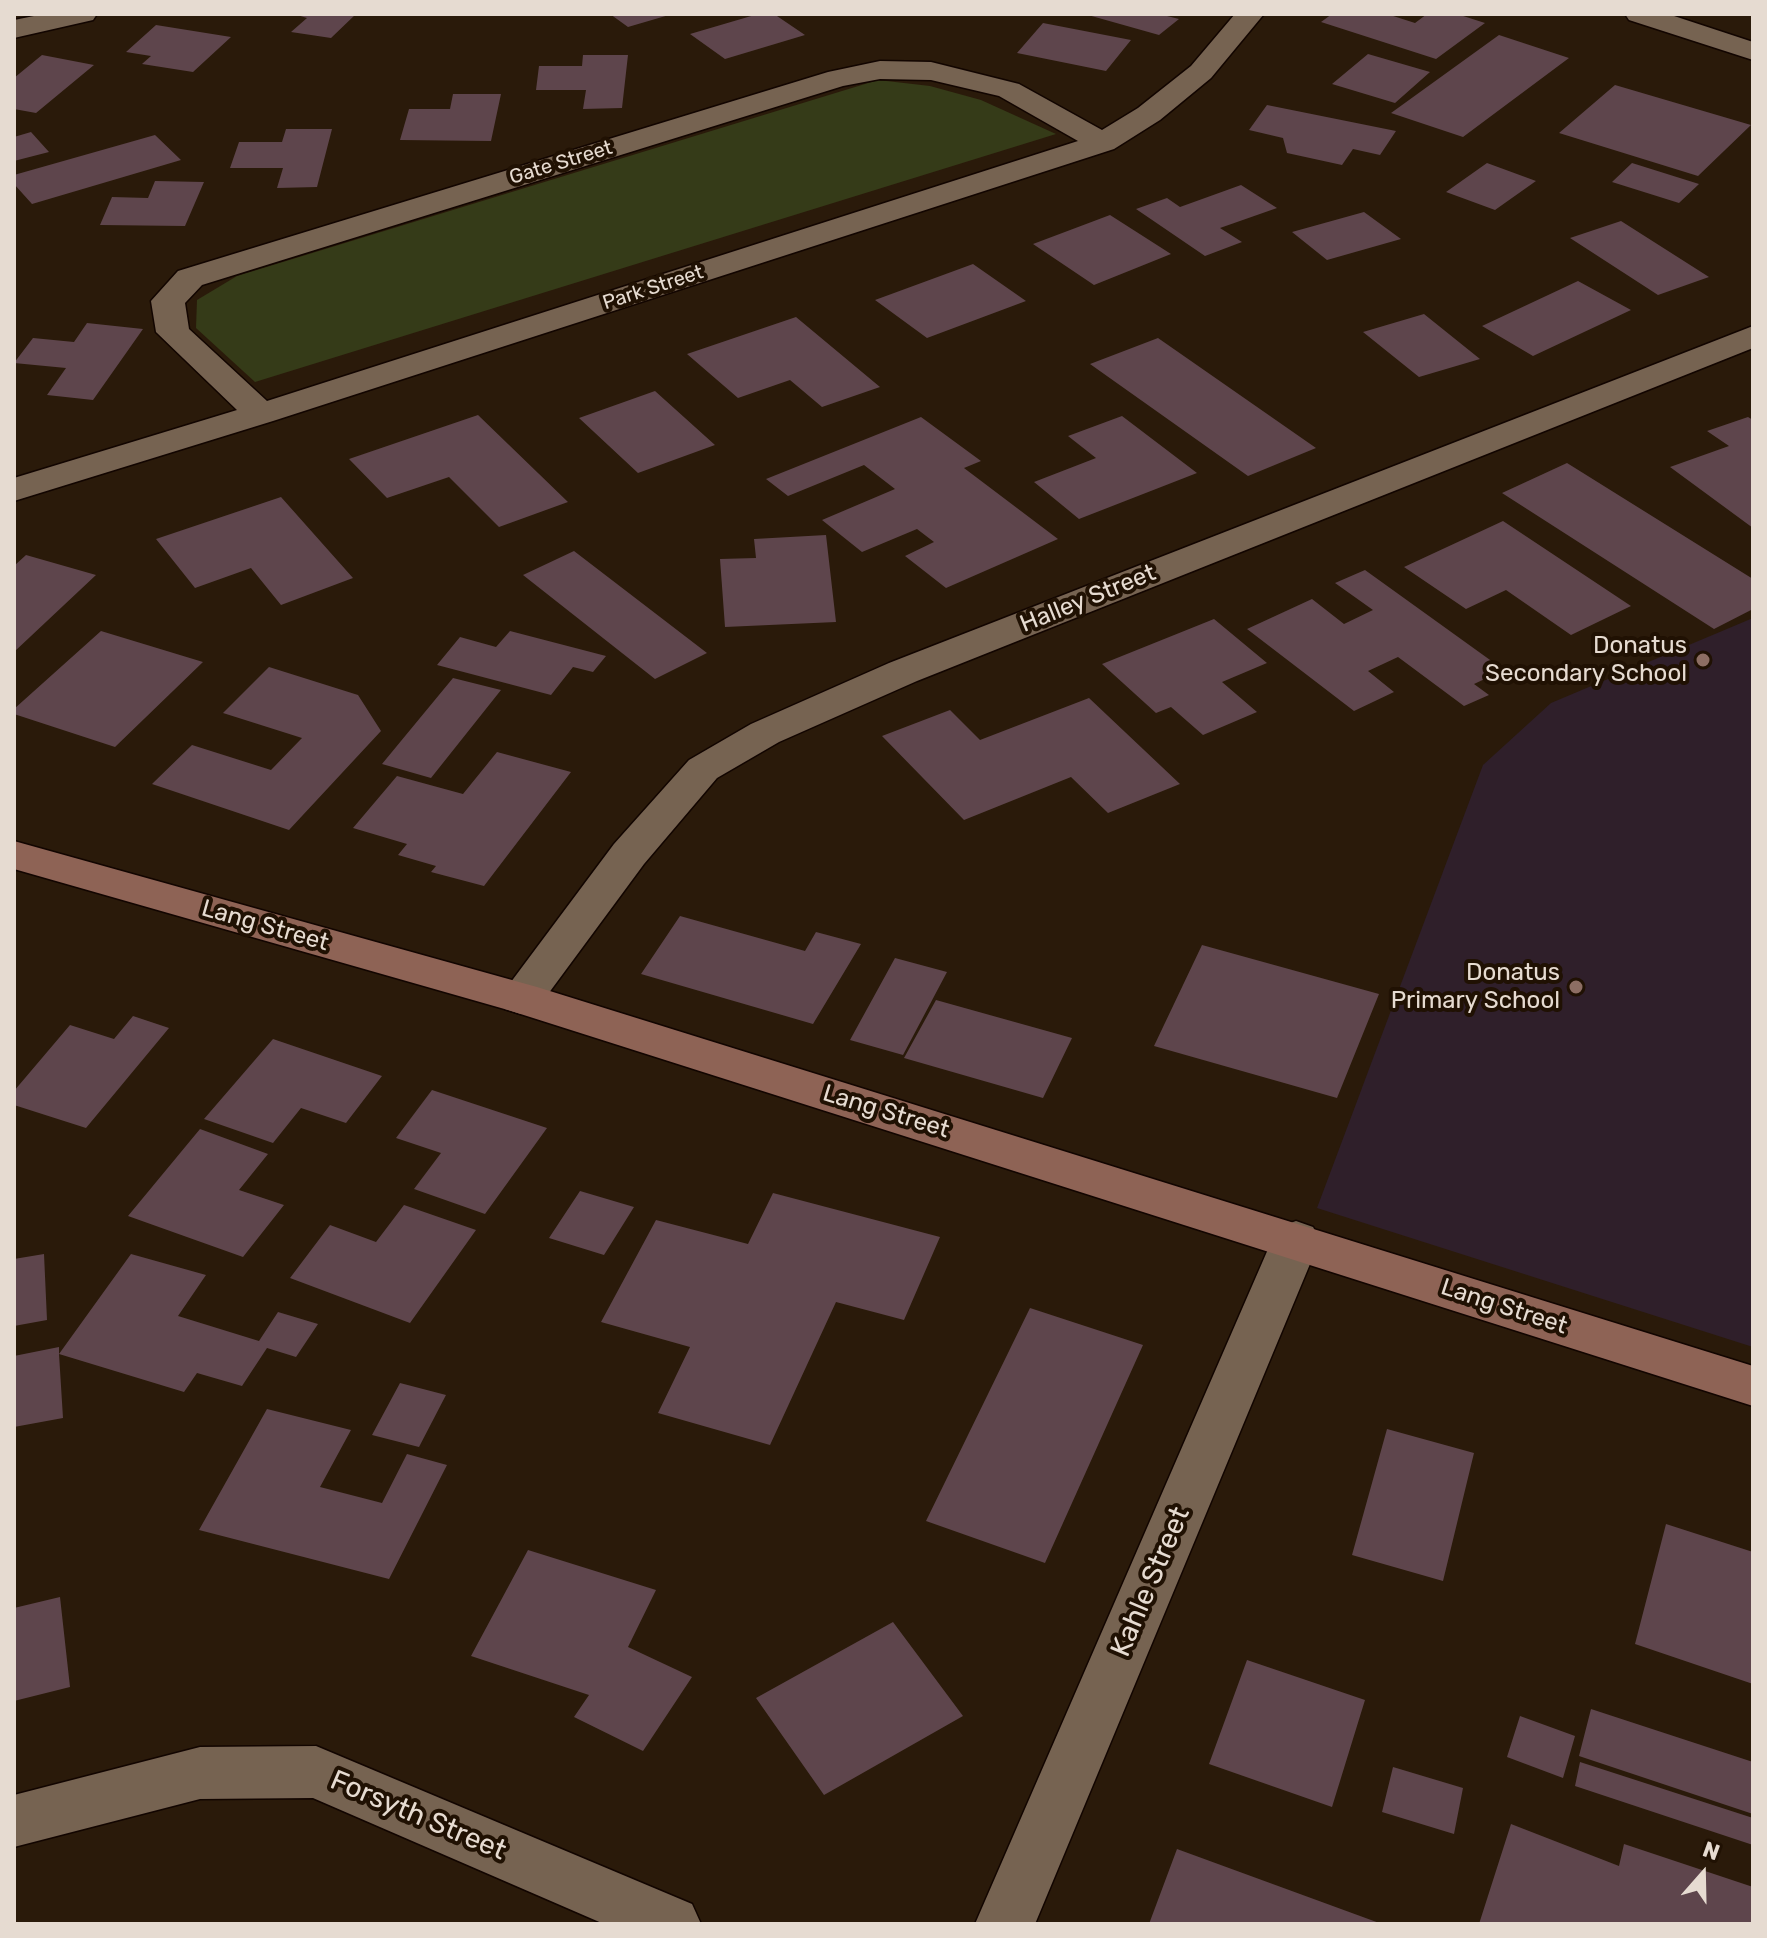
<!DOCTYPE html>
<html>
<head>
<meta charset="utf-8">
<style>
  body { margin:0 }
  #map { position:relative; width:1767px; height:1938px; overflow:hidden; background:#2a1a0a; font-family:Rubik,sans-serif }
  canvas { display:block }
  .frame { position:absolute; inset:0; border:16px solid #e6dbd1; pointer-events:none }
  .north { position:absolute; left:1663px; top:1834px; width:80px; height:80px; -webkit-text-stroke:6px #201103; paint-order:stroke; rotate:20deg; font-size:22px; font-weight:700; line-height:32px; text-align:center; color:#e6dbd1 }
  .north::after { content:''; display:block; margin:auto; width:28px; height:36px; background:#e6dbd1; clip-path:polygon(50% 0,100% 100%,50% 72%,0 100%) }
</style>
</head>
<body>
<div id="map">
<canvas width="1767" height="1938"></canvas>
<div class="frame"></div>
<div class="north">N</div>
</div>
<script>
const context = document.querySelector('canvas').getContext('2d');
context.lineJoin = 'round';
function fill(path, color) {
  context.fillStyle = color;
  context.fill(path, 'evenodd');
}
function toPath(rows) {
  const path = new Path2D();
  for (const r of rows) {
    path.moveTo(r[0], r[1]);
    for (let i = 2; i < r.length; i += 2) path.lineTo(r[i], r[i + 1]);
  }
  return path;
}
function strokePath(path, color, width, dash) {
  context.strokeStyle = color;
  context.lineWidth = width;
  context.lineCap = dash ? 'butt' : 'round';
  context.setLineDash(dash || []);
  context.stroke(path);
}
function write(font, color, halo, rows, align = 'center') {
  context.font = font + ' Rubik,sans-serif';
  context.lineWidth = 8;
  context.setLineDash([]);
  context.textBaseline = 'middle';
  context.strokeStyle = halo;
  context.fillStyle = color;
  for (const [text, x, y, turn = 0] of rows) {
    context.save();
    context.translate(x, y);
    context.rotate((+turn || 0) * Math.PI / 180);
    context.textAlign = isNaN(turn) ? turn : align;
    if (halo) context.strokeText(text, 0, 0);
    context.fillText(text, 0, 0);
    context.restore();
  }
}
const education = toPath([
  [1753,618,1753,1347,1317,1208,1483,765,1551,703]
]);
const green = toPath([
  [878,80,930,86,981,100,1056,134,255,382,196,328,197,300,237,276]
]);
const building = toPath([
  [294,14,356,14,331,38,291,32,307,18],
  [610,14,669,14,669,15,628,27],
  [758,14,774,14,805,35,725,59,690,34],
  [1159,14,1179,19,1159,35,1088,15],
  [1332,14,1387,14,1415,23,1427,14,1457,14,1485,23,1436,59,1321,22],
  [1043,23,1131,40,1106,71,1017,53],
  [156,25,231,37,193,72,142,64,151,56,126,52],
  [1499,35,1569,58,1463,137,1391,113],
  [1368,54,1430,72,1395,103,1332,84],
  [42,55,94,65,36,113,14,109,14,78],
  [583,55,628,55,622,108,583,109,586,90,536,90,539,66,582,66],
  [1615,85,1751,125,1698,176,1559,133],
  [453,94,501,94,491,141,400,140,409,109,450,109],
  [1267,105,1396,131,1380,155,1353,149,1342,165,1287,153,1283,138,1249,130],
  [286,129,332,129,317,187,277,188,283,168,230,168,239,142,282,142],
  [31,132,49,152,14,161,14,137],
  [155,135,181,160,32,204,14,184,14,175],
  [1487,163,1536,181,1495,210,1446,192],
  [1632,163,1699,184,1679,203,1612,182],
  [155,181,204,182,185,226,100,225,112,197,148,198],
  [1241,185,1277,208,1220,228,1242,242,1205,256,1136,209,1167,198,1180,207],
  [1364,212,1401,239,1327,260,1292,232],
  [1110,215,1171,254,1094,285,1033,244],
  [1621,221,1709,277,1658,295,1570,238],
  [973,264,1026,301,927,338,875,300],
  [1578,281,1631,310,1533,356,1482,326],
  [1424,314,1480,359,1419,377,1363,332],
  [796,317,880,387,822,407,790,380,738,398,687,354],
  [87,323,143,329,93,400,47,395,66,368,14,363,33,338,74,342],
  [1158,338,1316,448,1248,476,1090,364],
  [655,391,715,445,638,473,579,418],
  [478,415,568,502,499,527,449,477,387,498,349,459],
  [1122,416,1197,473,1079,519,1034,482,1096,458,1068,436],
  [921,417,981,461,964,468,1058,539,946,588,905,556,934,542,917,529,862,552,822,520,895,489,864,465,788,496,766,479],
  [1748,417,1753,420,1753,528,1670,467,1729,446,1707,431],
  [1567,463,1753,579,1753,609,1714,629,1502,493],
  [281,497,353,578,281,605,251,568,195,588,156,539],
  [1503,521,1631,606,1571,635,1506,590,1466,609,1404,567],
  [826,535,836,622,725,627,720,559,756,558,754,539],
  [574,551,707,653,655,679,523,575],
  [26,555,96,575,14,652,14,566],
  [1365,570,1504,670,1474,684,1489,695,1464,706,1398,657,1368,671,1394,692,1354,711,1247,629,1312,599,1344,624,1373,610,1335,583],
  [1214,619,1267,663,1222,682,1257,712,1203,735,1171,707,1156,713,1102,664],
  [101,631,203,662,115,747,14,714,14,709],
  [510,631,606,656,593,672,573,667,551,695,437,665,460,637,496,647],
  [269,667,358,695,381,731,289,830,152,784,192,745,271,770,302,738,223,713],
  [453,678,501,690,431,778,382,764],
  [1089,698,1180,784,1108,813,1071,777,964,820,882,736,950,710,980,740],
  [497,752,571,772,484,886,431,872,436,866,398,855,407,844,353,828,397,776,463,794],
  [680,916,805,951,816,932,861,944,813,1024,641,974],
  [1202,945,1379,994,1337,1098,1154,1046],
  [895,958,947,972,903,1055,850,1040],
  [936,1000,1072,1038,1043,1098,904,1058],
  [133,1016,169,1028,86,1128,14,1105,14,1091,70,1025,114,1039],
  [273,1039,382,1076,346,1123,301,1108,273,1143,204,1119],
  [432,1090,547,1128,485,1214,414,1189,441,1153,396,1138],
  [200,1129,268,1154,239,1190,284,1205,243,1257,128,1216],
  [580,1191,634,1207,604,1255,549,1238],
  [773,1193,940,1237,904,1320,836,1302,770,1445,658,1413,690,1347,601,1322,656,1220,748,1244],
  [404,1205,476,1230,410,1323,290,1278,330,1225,376,1242],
  [44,1254,47,1320,14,1326,14,1259],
  [131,1254,206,1275,178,1316,259,1341,278,1312,318,1324,296,1357,267,1348,242,1386,197,1373,184,1392,59,1354,63,1418,14,1427,14,1356,59,1347,59,1354],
  [1030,1308,1143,1345,1045,1563,926,1521],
  [400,1383,446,1395,419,1447,372,1435],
  [267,1409,351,1430,320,1487,382,1503,407,1454,447,1465,389,1579,199,1530],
  [1387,1429,1474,1453,1443,1581,1352,1555],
  [1666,1524,1753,1552,1753,1684,1635,1644],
  [528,1550,656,1590,628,1647,692,1677,643,1751,574,1717,589,1695,471,1656],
  [60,1597,70,1687,14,1701,14,1608],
  [893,1622,963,1716,824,1795,756,1698],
  [1247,1660,1365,1700,1332,1807,1209,1764],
  [1591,1709,1753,1762,1753,1814,1579,1756],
  [1520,1716,1575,1736,1563,1778,1507,1757],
  [1580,1762,1753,1818,1753,1845,1575,1786],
  [1393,1767,1463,1788,1454,1834,1382,1812],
  [1511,1824,1619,1866,1624,1844,1753,1887,1753,1924,1479,1924],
  [1177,1849,1382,1924,1149,1924]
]);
const street = toPath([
  [44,14,97,14,93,20,14,38,14,20,44,14],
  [1235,14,1264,14,1211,78,1160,120,1114,149,273,421,14,501,14,478,237,410,156,332,151,301,178,271,828,72,880,61,931,62,1019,84,1102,130,1138,108,1191,66,1235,14],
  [880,79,931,80,999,96,1078,141,267,401,189,329,185,303,202,285,843,86,880,79],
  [1625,14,1668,14,1753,42,1753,60,1629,20,1625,14],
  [1753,326,1753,348,917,681,779,742,717,778,644,864,537,1009,521,1014,505,1009,499,998,614,844,689,760,751,724,889,663,1753,326],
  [1296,1221,1313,1227,1320,1240,1035,1924,975,1924,1272,1240,1279,1227,1296,1221],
  [316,1746,692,1904,701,1924,604,1924,313,1798,200,1799,14,1847,14,1795,200,1747,316,1746]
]);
const secondary = toPath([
  [14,841,537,987,1753,1366,1753,1406,508,1010,14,869,14,841]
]);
const markers = [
  [1703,660,8,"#8d6e63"],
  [1576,987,8,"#8d6e63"]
];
const farStreetnames = [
  ["Gate Street",561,163,-17],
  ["Park Street",653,288,-18]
];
const streetNames = [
  ["Halley Street",1088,599,-22],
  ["Lang Street",265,926,16],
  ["Lang Street",886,1112,17],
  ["Lang Street",1504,1307,18]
];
const poiNames = [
  ["Donatus",1687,646],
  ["Secondary School",1687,674],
  ["Donatus",1560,973],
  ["Primary School",1560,1001]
];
const nearStreetnames = [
  ["Kahle Street",1151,1582,-67],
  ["Forsyth Street",418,1816,23]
];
fill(education, '#2f1f2a');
fill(green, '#353b18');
fill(building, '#5e454c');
strokePath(street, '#120500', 3);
strokePath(secondary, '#120500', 3);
fill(street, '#766351');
fill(secondary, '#8e6355');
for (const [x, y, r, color] of markers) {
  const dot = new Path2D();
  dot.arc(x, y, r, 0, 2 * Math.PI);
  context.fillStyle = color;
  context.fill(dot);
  strokePath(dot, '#201103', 3);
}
write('20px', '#e6dbd1', '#201103', farStreetnames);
write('24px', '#e6dbd1', '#201103', streetNames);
write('24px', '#e6dbd1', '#201103', poiNames, 'right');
write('28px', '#e6dbd1', '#201103', nearStreetnames);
</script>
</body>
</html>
